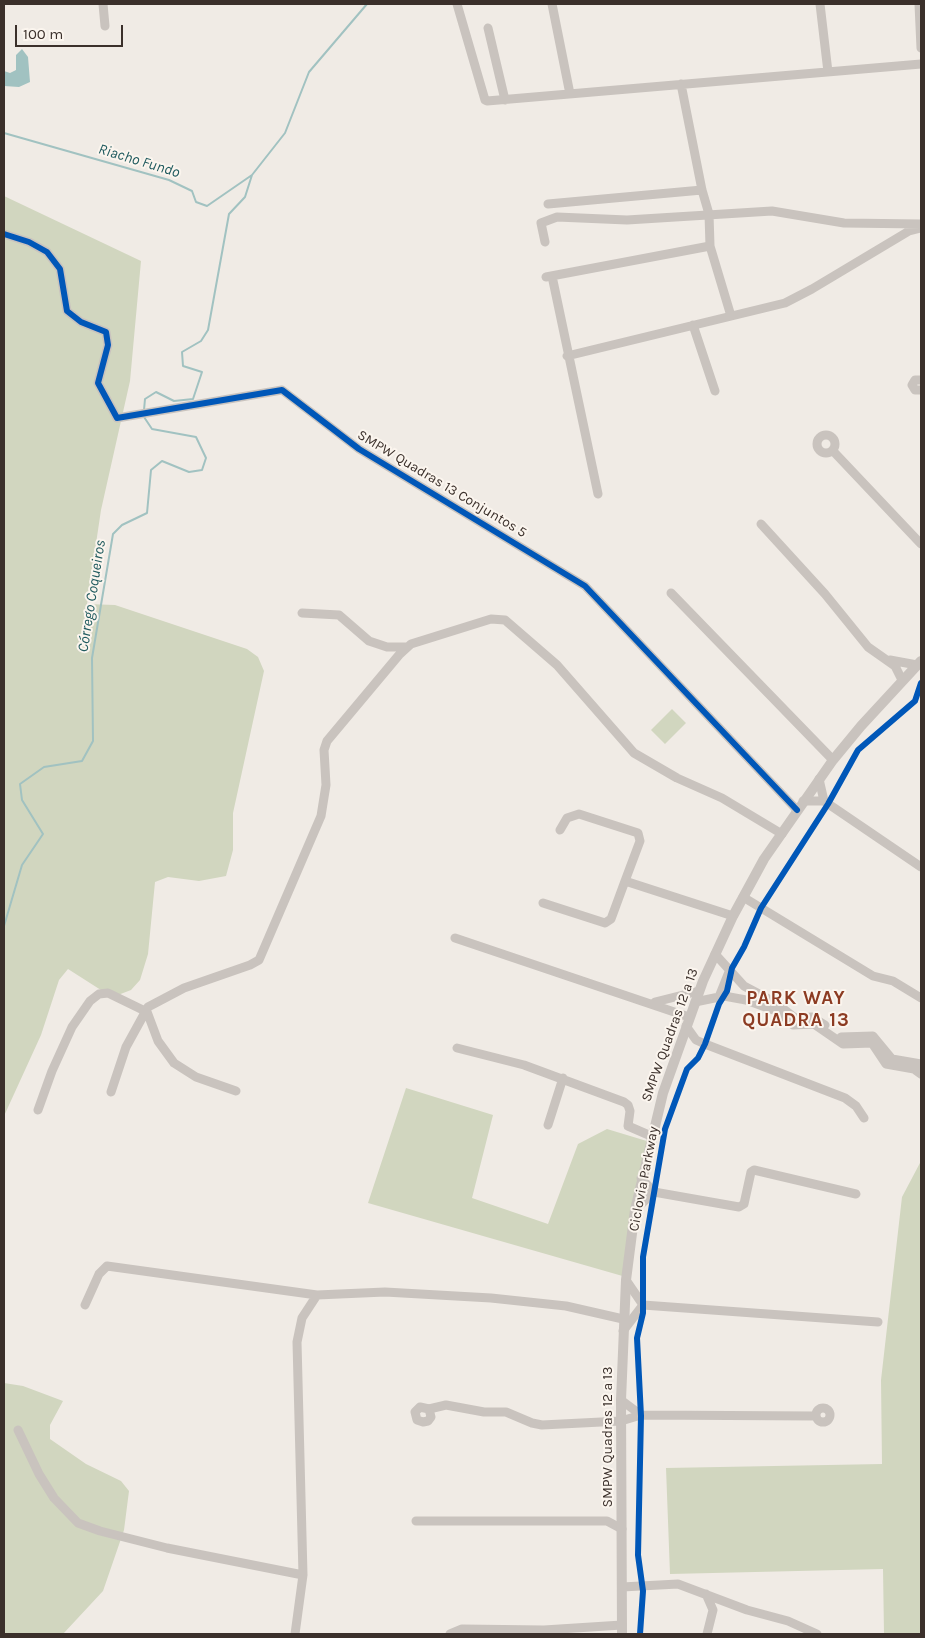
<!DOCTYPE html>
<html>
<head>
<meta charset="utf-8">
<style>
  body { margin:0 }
  #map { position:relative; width:925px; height:1638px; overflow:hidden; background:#f0ebe5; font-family:Karla,sans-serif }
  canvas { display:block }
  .frame { position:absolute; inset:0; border:5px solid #3b302b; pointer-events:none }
  .scale { position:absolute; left:15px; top:25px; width:108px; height:22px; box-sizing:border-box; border:2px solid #3b302b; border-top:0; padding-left:6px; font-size:15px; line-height:18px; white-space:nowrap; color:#3b302b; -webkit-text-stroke:4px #fbf5ee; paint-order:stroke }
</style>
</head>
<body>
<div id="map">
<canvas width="925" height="1638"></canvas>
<div class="frame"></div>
<div class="scale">100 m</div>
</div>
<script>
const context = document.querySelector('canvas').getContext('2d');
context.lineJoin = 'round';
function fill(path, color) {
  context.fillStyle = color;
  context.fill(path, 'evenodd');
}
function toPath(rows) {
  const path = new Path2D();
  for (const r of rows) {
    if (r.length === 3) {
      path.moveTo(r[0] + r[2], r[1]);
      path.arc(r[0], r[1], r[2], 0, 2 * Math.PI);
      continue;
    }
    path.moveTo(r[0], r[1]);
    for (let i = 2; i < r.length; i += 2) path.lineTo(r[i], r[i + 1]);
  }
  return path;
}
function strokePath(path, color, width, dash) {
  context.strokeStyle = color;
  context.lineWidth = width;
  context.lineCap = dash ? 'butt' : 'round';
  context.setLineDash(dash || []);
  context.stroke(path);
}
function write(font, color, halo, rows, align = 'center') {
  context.font = font + ' Karla,sans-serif';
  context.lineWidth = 4;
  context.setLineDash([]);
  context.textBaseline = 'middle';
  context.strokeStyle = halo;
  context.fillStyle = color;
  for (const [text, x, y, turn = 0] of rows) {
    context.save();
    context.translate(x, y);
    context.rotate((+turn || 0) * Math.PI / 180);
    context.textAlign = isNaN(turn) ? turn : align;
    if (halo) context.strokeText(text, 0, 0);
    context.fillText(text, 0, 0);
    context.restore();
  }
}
const green = toPath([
  [4,196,141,261,130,381,101,510,87,604,115,605,247,649,258,657,264,671,233,813,233,850,226,876,199,881,168,877,155,882,148,954,140,980,131,990,118,995,104,992,68,969,59,980,41,1035,4,1116],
  [672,709,686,723,665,744,651,730],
  [406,1088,493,1115,472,1198,548,1224,578,1144,607,1129,650,1142,626,1277,368,1203],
  [921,1161,921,1634,884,1634,883,1569,670,1574,666,1468,882,1464,881,1380,902,1197],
  [4,1383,23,1386,63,1401,50,1425,50,1439,86,1464,121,1481,129,1491,124,1530,103,1591,63,1634,4,1634]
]);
const water = toPath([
  [22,49,28,57,30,82,19,87,4,86,4,71,10,73,16,70,16,55]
]);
const stream = toPath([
  [4,133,169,180,192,191,196,202,207,206,252,175,285,133,309,72,367,4],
  [144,410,145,399,156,392,174,401,193,399,202,372,183,366,182,352,201,341,208,330,229,214,245,197,252,175],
  [4,926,22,865,43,834,22,800,20,784,44,767,82,761,93,741,92,658,113,534,122,525,147,513,151,470,162,461,189,472,202,470,206,458,196,437,152,429,144,417]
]);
const minor = toPath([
  [103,4,105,26],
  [457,4,485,100,487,101,921,64],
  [552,4,570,94],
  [820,4,828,72],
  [919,4,921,48],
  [488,28,505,100],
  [681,84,702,190,709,214,710,246,731,316],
  [548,204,702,190],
  [4,234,29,242,47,252,60,269,67,311,81,322,106,332,108,345,98,383,117,418,282,390,359,449,585,586,797,810],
  [545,242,541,223,557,217,627,220,772,211,844,223,921,224],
  [552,276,598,494],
  [546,277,710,246],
  [693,325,715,391],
  [567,356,785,303,812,289,909,231,921,228],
  [921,380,915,380,912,385,915,390,921,390],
  [826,444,9],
  [833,451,921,544],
  [761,524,825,594,868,647,895,666,902,680],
  [671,593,833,760],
  [302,613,339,615,369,641,387,647,407,647],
  [890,660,917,665],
  [819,779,824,801],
  [803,801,824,801,921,867],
  [560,830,567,818,579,814,638,833,640,841,625,881],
  [743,897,873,976,893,981,921,998],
  [543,903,605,923,611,919,625,881,733,916],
  [455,938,689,1017],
  [715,954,744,986,776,1003,795,1018,812,1017,825,1025],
  [719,997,729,972],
  [655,1002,699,991],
  [695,1002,724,996,746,1000,779,1012,793,1025,814,1024,843,1044,872,1043,886,1064,914,1069,921,1074],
  [146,1009,158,1041,174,1063,196,1077,236,1091],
  [686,1026,696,1040,705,1044,845,1098,856,1106,864,1118],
  [841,1037,873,1036,892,1059,921,1064],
  [457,1048,524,1065,624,1102,628,1105,630,1111,628,1126,651,1136],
  [111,1092,126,1047,148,1007,184,988,250,965,259,960,321,816,326,785,324,750,327,741,399,655,411,644,491,619,505,620,557,665,634,753,677,778,722,798,782,834],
  [38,1110,52,1071,72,1027,90,1001,99,994,108,993,145,1011],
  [548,1125,563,1078],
  [641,1178,654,1192,739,1207,744,1204,751,1172,754,1170,856,1194],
  [635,1210,654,1192],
  [626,1280,643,1305],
  [85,1305,99,1274,107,1266,317,1295],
  [643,1305,878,1322],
  [623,1331,643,1305],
  [621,1400,641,1415],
  [823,1415,7],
  [429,1409,431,1417,428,1421,423,1422,417,1420,415,1412,420,1407,429,1409,446,1405,484,1412,506,1412,532,1423,542,1425,621,1421,641,1415,816,1416],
  [18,1430,39,1474,54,1498,78,1523,100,1531,167,1548,303,1575],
  [416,1521,607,1521,622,1529],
  [622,1587,678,1584,747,1610,788,1621,817,1634],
  [706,1594,713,1610,707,1634],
  [295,1634,303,1575,297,1342,302,1318,317,1295,385,1292,491,1298,566,1306,623,1319],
  [450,1634,462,1629,544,1630,622,1625]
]);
const tertiary = toPath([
  [622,1634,621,1400,626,1280,635,1210,663,1093,703,981,733,916,764,859,833,760,861,726,921,661]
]);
const cycleway = toPath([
  [4,234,29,242,47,252,60,269,67,311,81,322,106,332,108,345,98,383,117,418,282,390,359,449,585,586,797,810],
  [640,1634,643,1591,638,1555,641,1416,637,1338,643,1313,643,1257,665,1129,687,1069,698,1058,705,1044,719,1004,727,991,732,968,744,947,761,908,828,804,858,750,915,701,921,683]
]);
const streetNames = [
  ["SMPW Quadras 13 Conjuntos 5",442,484,31],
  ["SMPW Quadras 12 a 13",670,1035,-70],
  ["Ciclovia Parkway",644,1179,-79],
  ["SMPW Quadras 12 a 13",608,1437,-90]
];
const waterNames = [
  ["Riacho Fundo",139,161,17],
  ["Córrego Coqueiros",92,596,-81]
];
const districtNames = [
  ["PARK WAY",796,999],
  ["QUADRA 13",796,1021]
];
fill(green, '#d1d6bf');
fill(water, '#a1c2c1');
strokePath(stream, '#a1c2c1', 2);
strokePath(minor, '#c9c3be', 9);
strokePath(tertiary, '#c9c3be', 10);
strokePath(cycleway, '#0057b8', 6);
write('14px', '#3b302b', '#fbf5ee', streetNames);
write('italic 15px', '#1f5a5e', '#fbf5ee', waterNames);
context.letterSpacing = '1px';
write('bold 19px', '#8c3b22', '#fbf5ee', districtNames);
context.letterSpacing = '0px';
</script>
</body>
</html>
